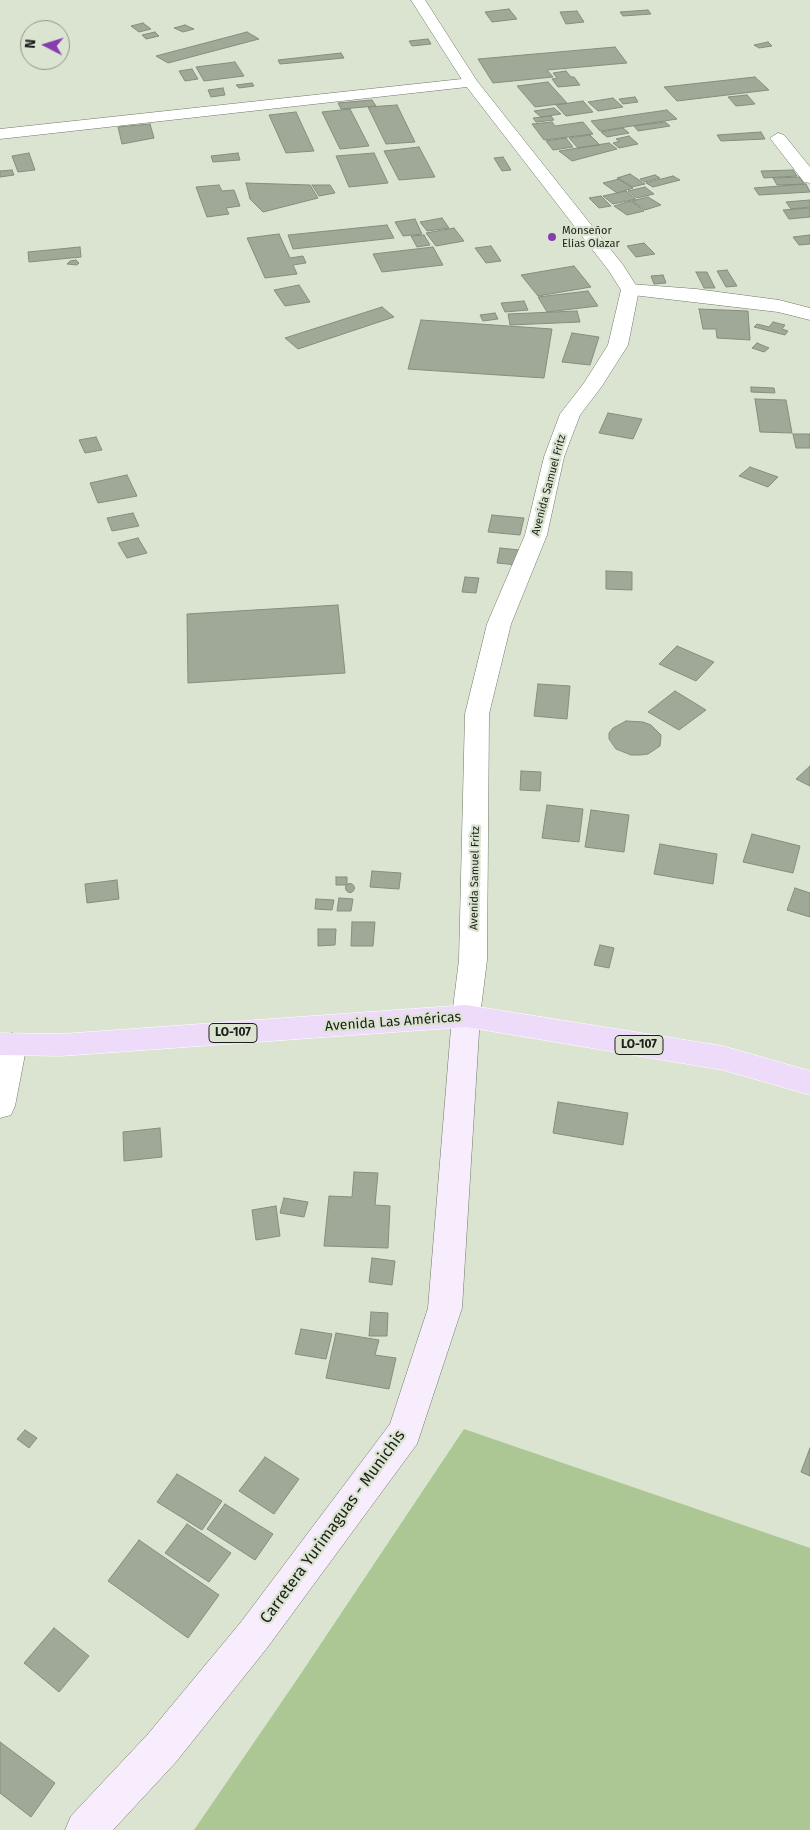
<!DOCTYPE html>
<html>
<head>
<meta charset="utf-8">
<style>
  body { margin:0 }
  #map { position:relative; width:810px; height:1830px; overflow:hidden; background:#dae4d1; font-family:"Fira Sans",sans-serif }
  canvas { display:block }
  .north { position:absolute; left:20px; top:20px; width:50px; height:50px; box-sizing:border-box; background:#dae4d1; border:1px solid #8e9587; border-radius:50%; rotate:275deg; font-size:14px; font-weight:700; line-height:20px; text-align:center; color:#1c1f19 }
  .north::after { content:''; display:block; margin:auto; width:18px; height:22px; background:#883daf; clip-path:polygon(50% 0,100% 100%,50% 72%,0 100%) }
</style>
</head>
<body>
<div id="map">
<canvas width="810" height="1830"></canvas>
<div class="north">N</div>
</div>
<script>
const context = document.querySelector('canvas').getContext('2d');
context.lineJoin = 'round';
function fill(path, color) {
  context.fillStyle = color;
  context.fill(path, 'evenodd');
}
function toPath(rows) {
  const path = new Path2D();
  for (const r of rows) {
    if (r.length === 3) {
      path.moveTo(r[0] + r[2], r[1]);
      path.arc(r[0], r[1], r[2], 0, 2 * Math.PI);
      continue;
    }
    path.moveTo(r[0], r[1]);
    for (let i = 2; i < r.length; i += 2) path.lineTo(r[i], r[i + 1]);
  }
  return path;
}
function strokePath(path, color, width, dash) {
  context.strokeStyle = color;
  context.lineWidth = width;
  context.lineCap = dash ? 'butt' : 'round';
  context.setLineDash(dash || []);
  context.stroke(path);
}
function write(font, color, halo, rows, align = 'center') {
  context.font = font + ' "Fira Sans",sans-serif';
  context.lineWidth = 4.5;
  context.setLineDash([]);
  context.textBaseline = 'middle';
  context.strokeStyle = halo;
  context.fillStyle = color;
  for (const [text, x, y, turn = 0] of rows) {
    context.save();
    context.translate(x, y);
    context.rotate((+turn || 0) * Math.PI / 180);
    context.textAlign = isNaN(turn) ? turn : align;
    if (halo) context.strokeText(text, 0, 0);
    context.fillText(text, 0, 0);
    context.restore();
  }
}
const green = toPath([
  [464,1429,810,1548,810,1830,194,1830,296,1681]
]);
const building = toPath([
  [509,9,517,19,492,22,485,12,509,9],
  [648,10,651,14,623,16,620,12,648,10],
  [577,11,584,22,566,24,560,12,577,11],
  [143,23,151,29,139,32,131,26,143,23],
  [185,25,194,29,183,32,174,28,185,25],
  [155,32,159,36,146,39,142,35,155,32],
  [247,32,259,39,168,63,156,56,247,32],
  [428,39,431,44,412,46,409,41,428,39],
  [768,42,772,46,759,48,754,45,768,42],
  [615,47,627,63,547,70,553,77,493,83,478,59,615,47],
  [341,53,344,58,280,64,278,60,341,53],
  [235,62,244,76,204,81,196,67,235,62],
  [192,69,198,79,185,81,179,71,192,69],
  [566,71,571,77,574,77,580,85,558,87,552,79,557,78,553,73,566,71],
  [755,77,769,90,677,101,664,87,755,77],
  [548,82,567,103,535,107,517,86,548,82],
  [252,83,254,86,239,88,236,85,252,83],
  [223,88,225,95,211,97,208,90,223,88],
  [747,95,755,104,736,106,728,97,747,95],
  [635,97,638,102,623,104,619,99,635,97],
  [613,98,623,107,598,111,588,102,613,98],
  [372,100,376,106,341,109,338,103,372,100],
  [583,101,593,112,566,116,556,105,583,101],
  [397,105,415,142,386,144,368,107,397,105],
  [554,108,561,114,541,117,534,111,554,108],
  [350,109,369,146,340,149,322,112,350,109],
  [667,110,677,119,600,131,591,121,667,110],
  [296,112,314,151,286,153,269,115,296,112],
  [551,116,554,120,536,122,533,118,551,116],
  [552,122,555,126,583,122,593,134,544,140,532,124,552,122],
  [665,122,670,126,638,131,634,126,665,122],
  [150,124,154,138,122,144,118,127,150,124],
  [623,128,629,133,607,137,601,132,623,128],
  [761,132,765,139,721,141,717,135,761,132],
  [590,135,600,145,578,148,569,138,590,135],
  [629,136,638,144,619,148,613,143,620,141,616,139,629,136],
  [566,138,573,147,553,150,546,141,566,138],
  [609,143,617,149,572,161,559,151,609,143],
  [419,147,435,177,399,180,384,151,419,147],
  [29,153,35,170,18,172,12,156,29,153],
  [238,153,240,160,213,162,211,156,238,153],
  [374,153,388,183,349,187,336,156,374,153],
  [503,157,511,170,502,171,494,158,503,157],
  [12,170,14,175,0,177,0,171,12,170],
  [793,170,797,176,764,178,761,171,793,170],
  [630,174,645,184,632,187,617,178,630,174],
  [655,175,660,178,645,182,640,179,655,175],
  [673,176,680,180,653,187,646,183,673,176],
  [800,177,804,184,777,185,773,178,800,177],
  [619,179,633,188,617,193,603,183,619,179],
  [246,183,310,185,318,198,263,212,250,199,246,183],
  [806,184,810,192,759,195,754,188,806,184],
  [219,185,222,191,234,190,240,206,226,208,229,214,207,217,196,187,219,185],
  [312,185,330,185,335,193,319,196,312,185],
  [645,187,654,194,637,198,628,191,645,187],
  [626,191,636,199,613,204,603,196,626,191],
  [601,196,611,206,599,208,589,198,601,196],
  [648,197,661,205,645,210,632,201,648,197],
  [810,200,810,207,791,209,786,202,810,200],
  [631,201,644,211,627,215,614,206,631,201],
  [810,208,810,217,789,219,783,210,810,208],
  [442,218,449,228,427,231,420,222,442,218],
  [415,219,422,234,403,236,395,222,415,219],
  [387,225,394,238,293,249,288,235,387,225],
  [454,228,464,241,436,246,426,233,454,228],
  [279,234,290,258,303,256,306,263,293,265,297,274,265,278,247,238,279,234],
  [424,235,430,245,417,247,411,236,424,235],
  [810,235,810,244,799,245,793,237,810,235],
  [644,243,655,254,636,257,627,246,644,243],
  [491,246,501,261,486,263,475,248,491,246],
  [80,247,81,257,29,262,28,252,80,247],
  [433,247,443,265,382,272,373,254,433,247],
  [76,260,79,263,77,265,67,264,70,261,76,260],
  [574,266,591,287,538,296,521,275,574,266],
  [727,270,737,286,726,287,717,271,727,270],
  [696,272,707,272,715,288,704,288,696,272],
  [663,275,666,283,654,284,651,276,663,275],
  [299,285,310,302,285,306,274,290,299,285],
  [588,291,598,306,547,312,538,297,588,291],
  [524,301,528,310,505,312,501,303,524,301],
  [382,307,394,317,298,349,285,338,382,307],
  [699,309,748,311,750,340,717,338,716,329,703,329,699,309],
  [577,311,580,322,510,325,508,314,577,311],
  [495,313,498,319,483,321,480,315,495,313],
  [421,320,552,329,544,378,408,369,421,320],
  [773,322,785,325,782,329,788,331,785,335,754,327,757,324,769,327,773,322],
  [572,333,599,337,590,365,562,362,572,333],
  [757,343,769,348,764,352,752,348,757,343],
  [751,387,774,388,775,393,751,392,751,387],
  [755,399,786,400,792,433,760,432,755,399],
  [608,413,642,419,633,439,599,433,608,413],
  [793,434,810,434,810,448,796,448,793,434],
  [96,437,102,450,85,453,79,440,96,437],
  [750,467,778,477,768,487,739,476,750,467],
  [127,475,137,496,98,503,90,483,127,475],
  [133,513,139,526,112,531,107,518,133,513],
  [492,515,524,518,520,535,488,532,492,515],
  [138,538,147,553,127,558,118,543,138,538],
  [500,548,520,550,517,565,497,563,500,548],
  [606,571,632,572,632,590,606,589,606,571],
  [465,577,479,578,476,593,462,592,465,577],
  [338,605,345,673,188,683,187,614,338,605],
  [677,646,714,662,696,681,659,664,677,646],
  [538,684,570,686,567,719,534,716,538,684],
  [675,691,706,710,679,730,648,712,675,691],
  [626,721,643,722,651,725,661,735,660,746,648,754,640,755,631,755,616,749,609,739,609,733,613,728,626,721],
  [810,766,810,786,796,779,810,766],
  [521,771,541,772,540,791,520,790,521,771],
  [547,805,583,809,579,842,542,838,547,805],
  [591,810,629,815,624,852,585,847,591,810],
  [752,834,800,846,793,873,743,862,752,834],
  [660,844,717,854,713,884,654,874,660,844],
  [372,871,401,873,399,889,370,887,372,871],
  [336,877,347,877,347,885,336,885,336,877],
  [117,880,119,899,87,903,85,884,117,880],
  [350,888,4.5],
  [795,888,810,893,810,917,787,910,795,888],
  [339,898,353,899,351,911,337,911,339,898],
  [316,899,334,900,332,910,315,909,316,899],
  [352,922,375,922,373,946,351,946,352,922],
  [318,929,336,929,335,945,318,946,318,929],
  [600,945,614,948,609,968,594,965,600,945],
  [558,1102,628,1113,623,1145,553,1133,558,1102],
  [160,1128,162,1157,124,1161,123,1132,160,1128],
  [354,1172,378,1173,375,1205,390,1206,388,1248,324,1246,329,1196,352,1197,354,1172],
  [284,1198,308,1202,304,1217,280,1213,284,1198],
  [276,1206,280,1236,256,1240,252,1210,276,1206],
  [372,1258,395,1261,392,1285,369,1282,372,1258],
  [371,1312,388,1313,387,1336,369,1336,371,1312],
  [301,1329,332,1334,326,1359,295,1354,301,1329],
  [336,1333,379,1340,375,1355,396,1358,389,1389,326,1378,336,1333],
  [25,1430,37,1438,29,1448,17,1439,25,1430],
  [810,1448,810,1476,801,1472,810,1448],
  [265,1457,299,1479,274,1514,239,1491,265,1457],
  [177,1474,222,1501,202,1530,157,1502,177,1474],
  [225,1504,273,1534,255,1560,207,1529,225,1504],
  [187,1524,231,1553,209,1582,165,1553,187,1524],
  [139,1540,219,1595,188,1638,108,1581,139,1540],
  [54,1628,89,1656,59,1692,24,1663,54,1628],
  [0,1742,55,1783,31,1817,0,1793,0,1742]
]);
const minor = toPath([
  [471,78,479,83,476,86,0,139,0,129,471,78],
  [778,133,784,135,810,167,810,183,804,182,770,138,778,133],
  [630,284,696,289,779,300,810,308,810,320,778,312,624,294,621,290,624,286,630,284],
  [12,1033,22,1036,27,1044,15,1106,11,1115,0,1118,0,1039,2,1036,12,1033]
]);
const tertiary = toPath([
  [411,0,425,0,477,81,623,265,639,290,628,345,602,386,580,415,564,457,547,535,511,624,489,714,487,960,480,1016,476,1024,466,1027,456,1024,452,1016,459,960,465,714,487,624,525,535,544,457,560,414,584,383,608,345,621,290,609,271,466,86,411,0]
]);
const secondary = toPath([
  [466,1005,476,1008,480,1016,462,1308,417,1444,267,1648,176,1762,113,1830,65,1830,71,1816,148,1734,241,1622,390,1424,428,1308,452,1016,456,1008,466,1005]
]);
const primary = toPath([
  [466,1005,723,1046,810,1071,810,1095,723,1070,466,1027,61,1056,0,1055,0,1033,61,1034,466,1005]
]);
const markers = [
  [552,237,5,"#883daf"]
];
const farPoinames = [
  ["Monseñor",562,231],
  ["Elias Olazar",562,244]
];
const farStreetnames = [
  ["Avenida Samuel Fritz",549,485,-75],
  ["Avenida Samuel Fritz",475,878,-89]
];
const shields = [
  [233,1033,48],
  [639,1045,48]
];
const shieldNames = [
  ["LO-107",233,1033],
  ["LO-107",639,1045]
];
const streetNames = [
  ["Avenida Las Américas",393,1022,-4]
];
const nearStreetnames = [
  ["Carretera Yurimaguas - Munichis",333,1527,-54]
];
fill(green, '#adc794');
fill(building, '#a0a997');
strokePath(building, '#858e7d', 1);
strokePath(minor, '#717969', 1);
strokePath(tertiary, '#717969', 1);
strokePath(secondary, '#717969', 1);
strokePath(primary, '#fff', 1);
fill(minor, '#fff');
fill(tertiary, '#fff');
fill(secondary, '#f7edfd');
fill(primary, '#eedbfa');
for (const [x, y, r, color] of markers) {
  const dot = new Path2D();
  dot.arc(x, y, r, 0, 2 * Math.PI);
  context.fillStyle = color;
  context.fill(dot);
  strokePath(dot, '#dae4d1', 2);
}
write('11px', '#1c1f19', '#dae4d1', farPoinames, 'left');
write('11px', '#1c1f19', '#dae4d1', farStreetnames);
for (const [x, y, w] of shields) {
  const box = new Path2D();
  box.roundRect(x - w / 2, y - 9.5, w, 19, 4);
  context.fillStyle = '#dae4d1';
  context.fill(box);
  strokePath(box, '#1c1f19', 1);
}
write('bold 12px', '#1c1f19', null, shieldNames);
write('14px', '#1c1f19', '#dae4d1', streetNames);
write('16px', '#1c1f19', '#dae4d1', nearStreetnames);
</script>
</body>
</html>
